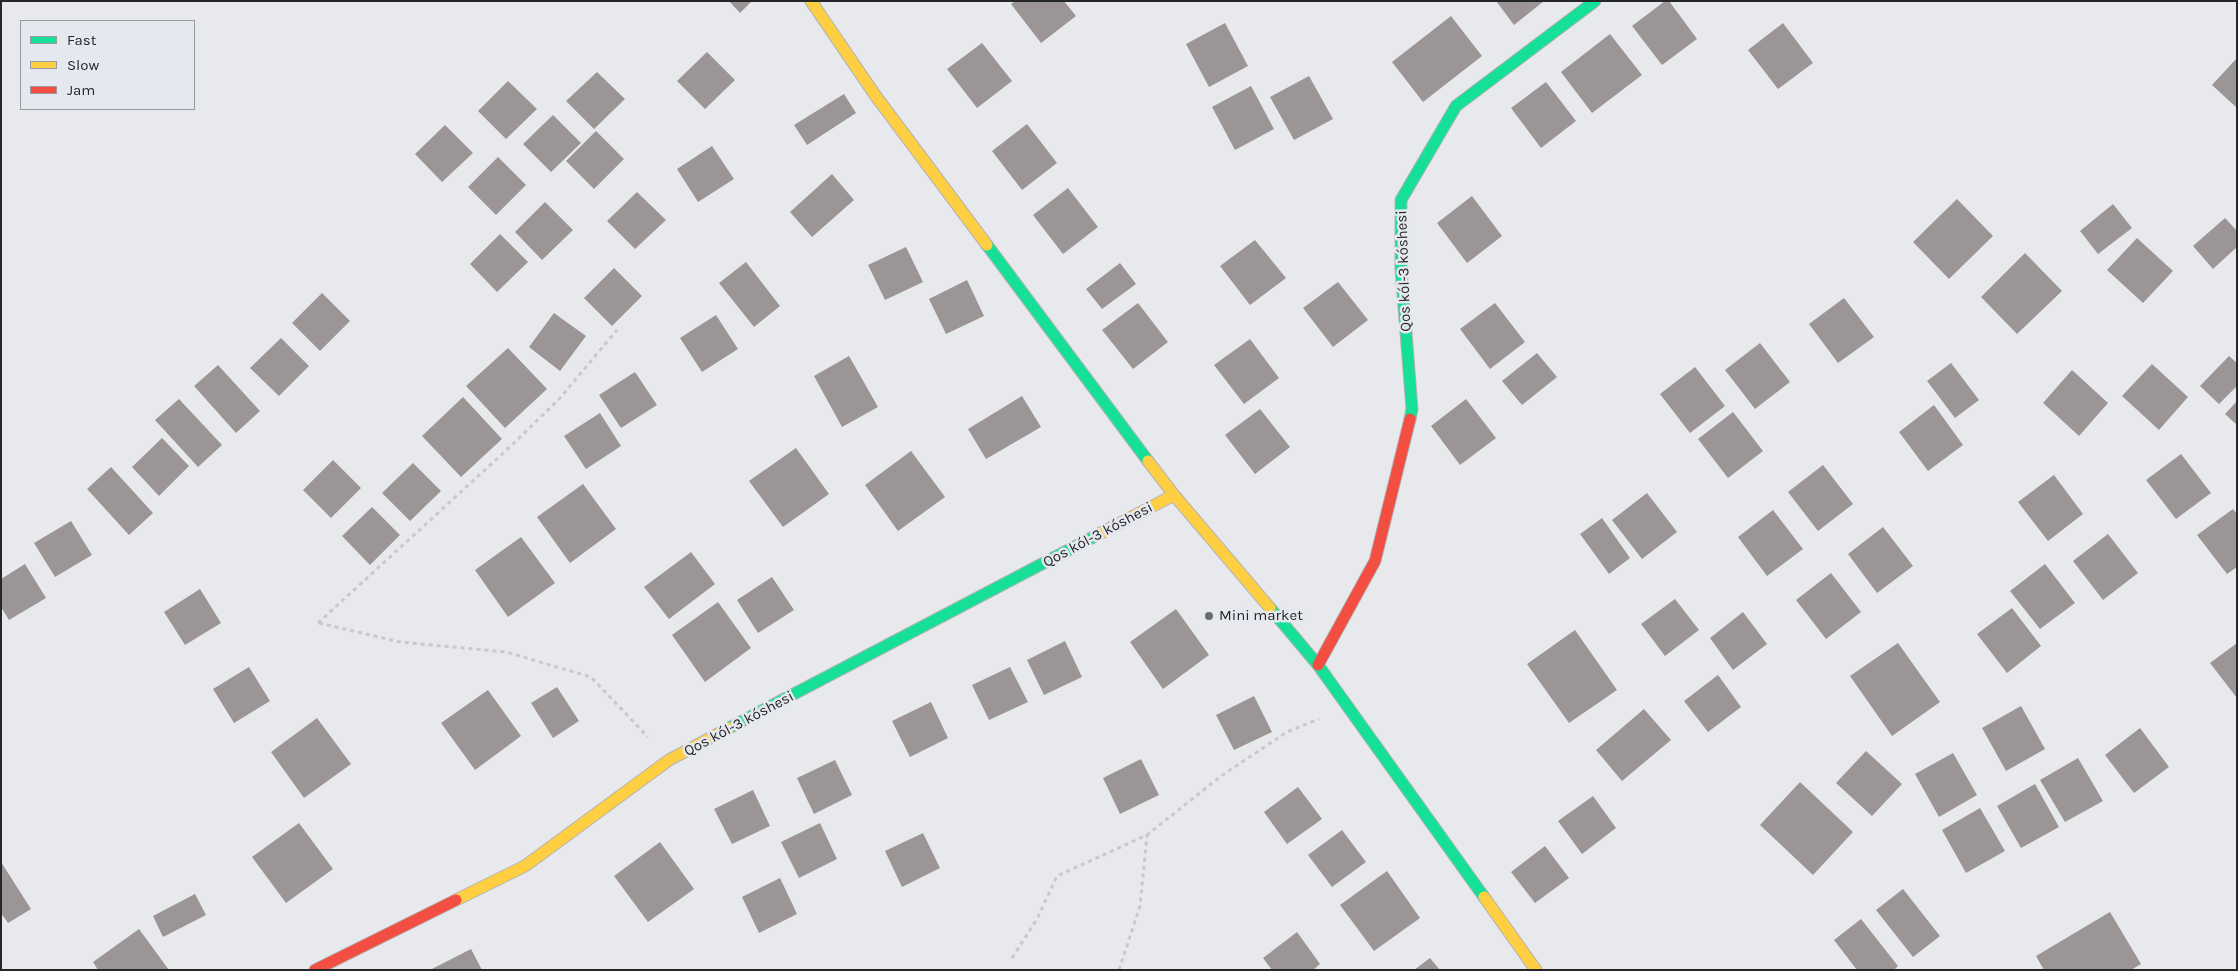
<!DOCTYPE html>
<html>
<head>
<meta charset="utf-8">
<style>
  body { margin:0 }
  #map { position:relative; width:2238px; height:971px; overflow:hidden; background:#e8e9ed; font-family:Karla,sans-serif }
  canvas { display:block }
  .frame { position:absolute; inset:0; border:2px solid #252629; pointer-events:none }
  .legend { position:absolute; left:20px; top:20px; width:175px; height:90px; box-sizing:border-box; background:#e6e8ef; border:1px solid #999aa0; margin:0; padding:6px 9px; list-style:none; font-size:15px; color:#252629 }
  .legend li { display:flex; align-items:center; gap:10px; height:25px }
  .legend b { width:25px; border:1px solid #999aa0 }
</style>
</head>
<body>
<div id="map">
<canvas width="2238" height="971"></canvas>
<div class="frame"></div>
<ul class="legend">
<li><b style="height:6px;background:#16e098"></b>Fast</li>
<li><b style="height:6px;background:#ffcf43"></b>Slow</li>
<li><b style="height:6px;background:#f24e42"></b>Jam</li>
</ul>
</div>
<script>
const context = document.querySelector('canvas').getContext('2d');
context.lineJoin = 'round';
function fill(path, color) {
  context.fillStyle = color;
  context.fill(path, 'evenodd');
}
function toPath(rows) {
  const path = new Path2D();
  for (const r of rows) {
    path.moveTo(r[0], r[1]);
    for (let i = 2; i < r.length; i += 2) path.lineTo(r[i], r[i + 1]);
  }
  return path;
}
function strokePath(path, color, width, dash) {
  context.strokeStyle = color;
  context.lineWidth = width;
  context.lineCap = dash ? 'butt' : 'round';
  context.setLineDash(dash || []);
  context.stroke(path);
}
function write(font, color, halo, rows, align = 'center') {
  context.font = font + ' Karla,sans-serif';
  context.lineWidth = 5;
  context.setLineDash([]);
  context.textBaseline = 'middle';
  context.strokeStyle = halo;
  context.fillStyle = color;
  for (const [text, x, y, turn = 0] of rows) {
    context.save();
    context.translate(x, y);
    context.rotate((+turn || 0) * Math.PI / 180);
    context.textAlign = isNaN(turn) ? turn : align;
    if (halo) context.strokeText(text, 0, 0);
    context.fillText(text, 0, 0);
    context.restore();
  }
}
const building = toPath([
  [729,1,752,1,740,13],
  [1015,1,1064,1,1076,16,1041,43,1011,4],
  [1496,1,1544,1,1514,25],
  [1665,1,1669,1,1697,39,1662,65,1632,26],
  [1451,16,1482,56,1423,102,1392,62],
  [1225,23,1248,66,1209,87,1186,44],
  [1783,23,1813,63,1778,89,1748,50],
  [1610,34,1642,75,1592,113,1561,72],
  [982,43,1012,81,977,108,947,69],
  [707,52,735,80,705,109,677,81],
  [2237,58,2237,108,2212,85],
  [597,72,625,99,594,129,566,101],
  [1309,76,1333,119,1294,140,1270,97],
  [508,81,537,109,506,139,478,111],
  [1546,82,1576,121,1541,148,1511,108],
  [1251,86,1274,129,1235,150,1212,107],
  [844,94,856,113,807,145,794,125],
  [553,115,581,143,551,172,523,144],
  [1027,124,1057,163,1022,190,992,151],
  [445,125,473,153,442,182,415,154],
  [596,131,624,159,594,189,566,161],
  [712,146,734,179,698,202,677,169],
  [498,157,526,185,496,215,468,187],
  [832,174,854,200,812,237,790,212],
  [1068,188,1098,227,1063,254,1033,215],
  [637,192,666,220,635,249,607,221],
  [1472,196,1502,236,1467,263,1437,223],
  [1957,199,1993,236,1949,279,1913,242],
  [545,202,573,230,542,260,515,232],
  [2113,204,2132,228,2098,254,2080,231],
  [2225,218,2237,231,2237,247,2213,269,2193,246],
  [500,234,528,262,497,292,470,264],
  [2137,238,2173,271,2143,303,2107,270],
  [1255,240,1286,278,1250,305,1220,266],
  [906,247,923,282,885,300,868,265],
  [2025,253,2062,291,2017,334,1981,297],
  [746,262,780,306,754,327,719,283],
  [1120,263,1136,284,1102,309,1086,289],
  [614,268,642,296,612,326,584,298],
  [967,280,984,316,946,334,929,299],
  [1338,282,1368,320,1333,347,1303,308],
  [322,293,350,321,320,351,292,323],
  [1844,298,1874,337,1838,363,1809,324],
  [1138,303,1168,342,1133,369,1102,330],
  [1495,303,1525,342,1490,369,1460,329],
  [554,313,586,336,560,371,529,347],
  [716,315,738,349,702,372,680,338],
  [281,338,309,366,279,396,250,368],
  [1250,339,1279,378,1244,404,1214,365],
  [1760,343,1790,382,1755,409,1725,370],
  [508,348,547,389,505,428,466,386],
  [1537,353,1557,377,1522,405,1502,381],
  [849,356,878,407,842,427,814,376],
  [2229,356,2237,363,2237,386,2219,404,2200,386],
  [1951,363,1979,400,1955,418,1927,381],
  [2152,364,2188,397,2159,430,2122,396],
  [218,365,260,411,236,433,194,386],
  [1695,367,1725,406,1690,433,1660,394],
  [2072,370,2108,403,2079,436,2043,403],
  [635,372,657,405,621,428,599,395],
  [1022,396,1041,427,986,459,968,429],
  [463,397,502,439,461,477,422,436],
  [179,399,222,445,198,467,155,420],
  [1466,399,1496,438,1460,465,1431,426],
  [2237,401,2237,425,2225,414],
  [1934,405,1963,445,1928,471,1899,432],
  [1260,409,1290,447,1255,474,1225,435],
  [1733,412,1763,451,1728,478,1698,439],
  [600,413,621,446,586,469,564,436],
  [162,438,189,466,159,496,132,467],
  [796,448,829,494,783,527,749,481],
  [911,451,945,497,898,531,865,485],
  [2181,454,2211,493,2176,519,2146,480],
  [333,460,361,488,331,518,303,490],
  [413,463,441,491,410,521,382,493],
  [1823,465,1853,504,1818,531,1788,492],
  [111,467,153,513,129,535,87,489],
  [2054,475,2083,514,2048,541,2018,502],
  [583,484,616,529,570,563,537,517],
  [1647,493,1677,532,1642,559,1612,520],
  [372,507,400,535,370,565,342,536],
  [2233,509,2237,514,2237,567,2227,574,2197,535],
  [1773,510,1803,549,1767,576,1738,537],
  [1602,518,1630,558,1609,574,1580,534],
  [71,521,92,555,55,577,34,543],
  [1883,527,1913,566,1877,593,1848,554],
  [2108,534,2138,573,2103,600,2073,561],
  [521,537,555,583,508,617,475,570],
  [691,552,715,584,669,619,644,587],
  [25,564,46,598,9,620,1,607,1,579],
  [2045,564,2075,603,2040,629,2010,591],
  [1831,573,1861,612,1826,639,1796,600],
  [772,577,794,610,758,633,737,600],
  [200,589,221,623,185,645,164,612],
  [1675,599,1699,630,1665,656,1641,624],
  [718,602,751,648,705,682,672,635],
  [2012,608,2041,646,2007,673,1977,634],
  [1176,609,1209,655,1163,689,1130,642],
  [1743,612,1767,644,1733,670,1710,638],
  [1575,630,1617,690,1569,723,1527,664],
  [1065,641,1082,677,1044,695,1027,660],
  [1898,643,1940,702,1892,736,1850,676],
  [2237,643,2237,698,2210,663],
  [249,667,270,701,234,723,213,689],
  [1010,667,1028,702,989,720,972,685],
  [1718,675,1741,707,1708,732,1684,701],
  [557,687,579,721,553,738,531,703],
  [488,690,521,736,475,770,441,723],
  [1254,696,1272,732,1234,750,1216,715],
  [931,702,948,738,910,757,892,721],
  [2021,706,2045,749,2006,771,1982,728],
  [1644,709,1671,740,1622,781,1596,750],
  [317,718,351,764,304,798,271,752],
  [2140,728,2169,767,2134,793,2105,755],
  [1866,751,1902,784,1872,816,1836,783],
  [1953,753,1977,795,1939,817,1915,774],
  [2078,758,2103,801,2065,822,2040,780],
  [1141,759,1159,795,1120,814,1103,778],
  [835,760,852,795,814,814,797,778],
  [1800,782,1853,832,1813,875,1760,825],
  [2035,784,2059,827,2021,848,1997,806],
  [1298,787,1322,819,1287,844,1264,812],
  [753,790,770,826,732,844,714,809],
  [1593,796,1616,828,1582,854,1558,821],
  [1980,808,2005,851,1966,873,1942,830],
  [299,823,333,869,286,903,252,857],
  [820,823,837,859,799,878,781,842],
  [1342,830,1366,862,1332,887,1308,855],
  [923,833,940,868,902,887,885,851],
  [660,842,694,889,648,922,614,876],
  [1545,846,1569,878,1535,903,1511,872],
  [1,862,31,909,8,923,1,913],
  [1387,871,1420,918,1374,951,1340,905],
  [780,878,797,914,759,933,742,897],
  [1903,889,1940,936,1913,957,1876,910],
  [195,894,206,915,163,937,153,916],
  [2110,912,2141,964,2131,970,2044,970,2036,956],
  [1861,919,1898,966,1894,970,1857,970,1834,940],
  [139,929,169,970,98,970,93,962],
  [1297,932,1320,964,1313,970,1272,970,1263,958],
  [471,949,482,970,430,970],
  [1430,958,1440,970,1414,970]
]);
const path = toPath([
  [318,623,512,445,560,398,617,330],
  [319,623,400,642,506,652,591,677,648,737],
  [1012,958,1037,919,1057,876,1147,835,1221,776,1287,732,1319,719],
  [1119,970,1140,906,1147,835]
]);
const fast = toPath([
  [987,245,1148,461],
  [1410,419,1412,409,1401,269,1401,200,1456,106,1595,1],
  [1270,608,1318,665,1484,897],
  [729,728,1099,534]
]);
const slow = toPath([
  [811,1,875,95,987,245],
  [1148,461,1174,495,1270,608],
  [1099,534,1174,495],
  [1484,897,1536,970],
  [456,900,525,866,669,760,729,728]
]);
const jam = toPath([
  [1318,665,1375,561,1410,419],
  [315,970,456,900]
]);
const markers = [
  [1209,616,5,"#696a6e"]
];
const streetNames = [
  ["Qos kól-3 kóshesi",1404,271,-92],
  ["Qos kól-3 kóshesi",1098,535,-28],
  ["Qos kól-3 kóshesi",739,724,-28]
];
const poiNames = [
  ["Mini market",1219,616]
];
fill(building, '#9b9695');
strokePath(fast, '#b2b3b5', 13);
strokePath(slow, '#b2b3b5', 13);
strokePath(jam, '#b2b3b5', 13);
strokePath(path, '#c9c9ca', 3, [4, 4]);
strokePath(fast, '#16e098', 11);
strokePath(slow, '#ffcf43', 11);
strokePath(jam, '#f24e42', 11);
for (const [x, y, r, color] of markers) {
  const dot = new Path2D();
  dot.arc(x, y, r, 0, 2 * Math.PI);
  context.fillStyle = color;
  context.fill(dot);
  strokePath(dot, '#e6e8ef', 2);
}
write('15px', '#252629', '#e6e8ef', streetNames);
write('15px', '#252629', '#e6e8ef', poiNames, 'left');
</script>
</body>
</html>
